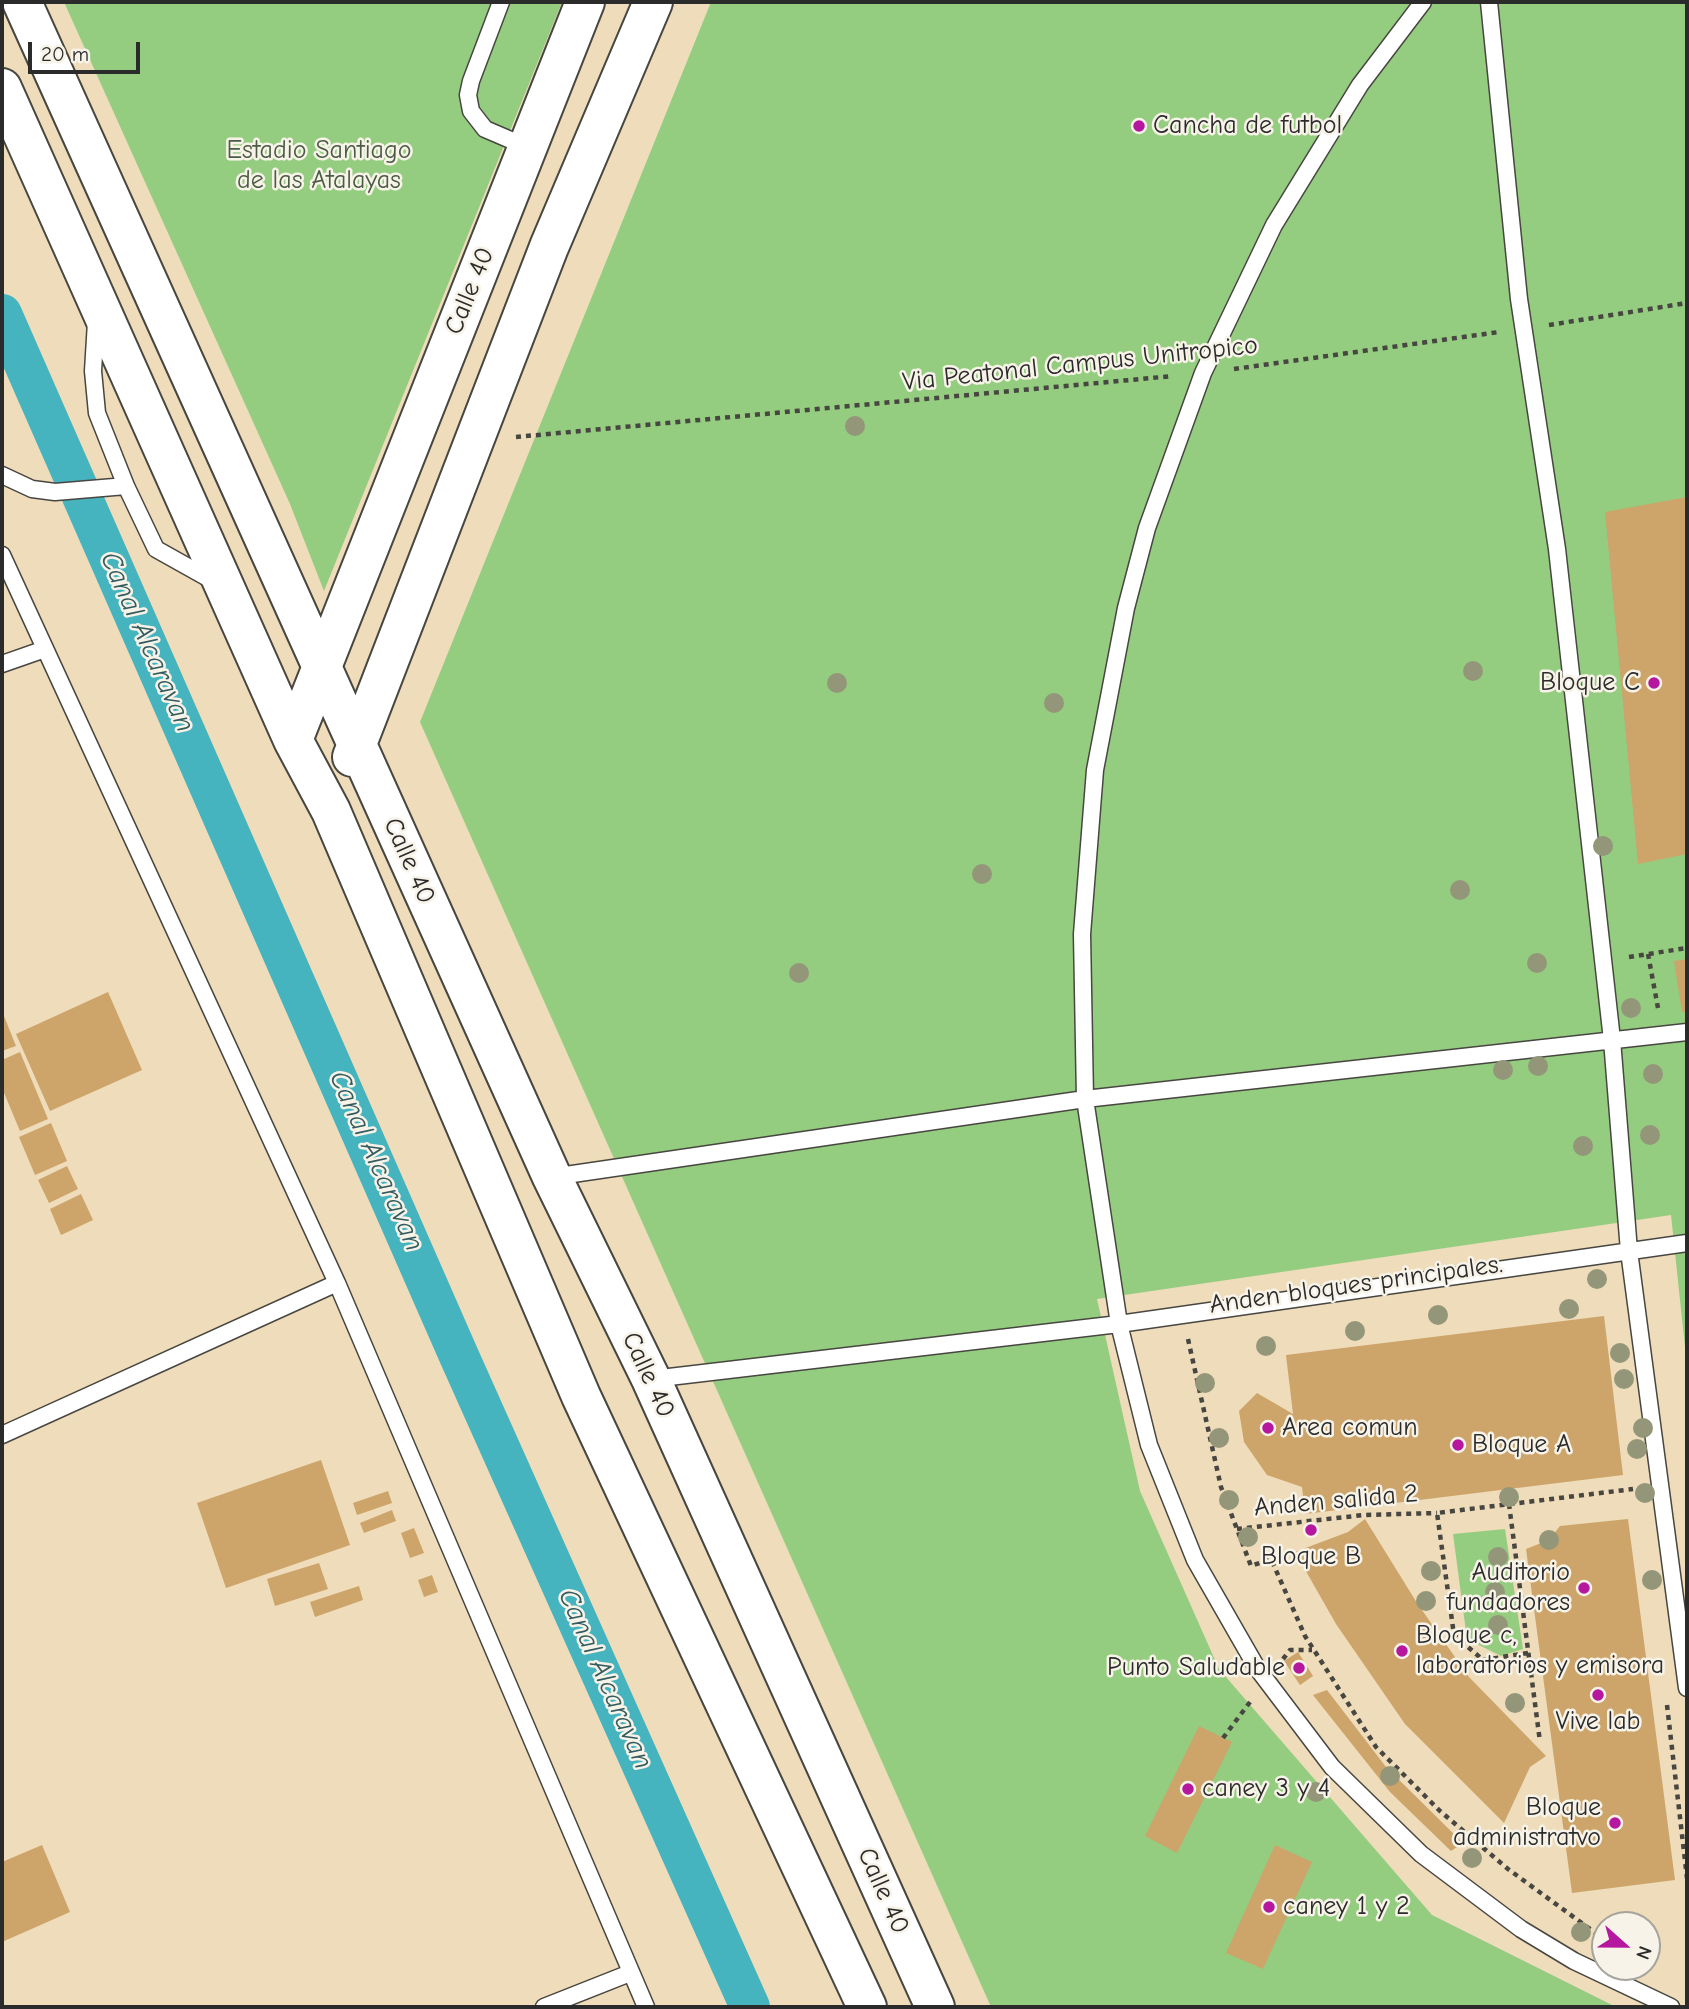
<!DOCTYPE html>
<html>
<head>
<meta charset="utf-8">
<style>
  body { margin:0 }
  #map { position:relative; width:1689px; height:2009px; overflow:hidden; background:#eedcba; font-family:"Comic Neue",sans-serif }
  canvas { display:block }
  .frame { position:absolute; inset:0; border:4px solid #2b2b2b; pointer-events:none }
  .north { position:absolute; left:1591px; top:1911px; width:70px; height:70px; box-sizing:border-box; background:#f7f3e8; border:2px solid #a5a39c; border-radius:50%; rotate:111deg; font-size:19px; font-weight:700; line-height:28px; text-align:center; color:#2b2b2b }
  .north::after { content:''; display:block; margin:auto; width:24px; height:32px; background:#b5179e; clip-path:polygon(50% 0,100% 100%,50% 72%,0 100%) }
  .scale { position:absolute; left:28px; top:42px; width:112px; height:32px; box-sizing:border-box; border:4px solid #2b2b2b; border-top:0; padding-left:9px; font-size:21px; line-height:24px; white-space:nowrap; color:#2b2b2b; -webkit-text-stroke:5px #f7f3e8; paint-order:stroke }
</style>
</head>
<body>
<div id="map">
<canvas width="1689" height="2009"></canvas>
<div class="frame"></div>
<div class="north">N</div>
<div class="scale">20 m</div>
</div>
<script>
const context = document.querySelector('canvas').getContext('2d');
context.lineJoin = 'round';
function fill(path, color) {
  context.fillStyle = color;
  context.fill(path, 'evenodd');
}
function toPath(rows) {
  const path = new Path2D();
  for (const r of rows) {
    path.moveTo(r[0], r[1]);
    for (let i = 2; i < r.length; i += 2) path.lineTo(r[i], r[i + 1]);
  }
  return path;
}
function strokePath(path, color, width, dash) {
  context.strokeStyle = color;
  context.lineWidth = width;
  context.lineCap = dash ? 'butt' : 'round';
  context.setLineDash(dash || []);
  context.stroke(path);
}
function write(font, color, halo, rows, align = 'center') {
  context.font = font + ' "Comic Neue",sans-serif';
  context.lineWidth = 5;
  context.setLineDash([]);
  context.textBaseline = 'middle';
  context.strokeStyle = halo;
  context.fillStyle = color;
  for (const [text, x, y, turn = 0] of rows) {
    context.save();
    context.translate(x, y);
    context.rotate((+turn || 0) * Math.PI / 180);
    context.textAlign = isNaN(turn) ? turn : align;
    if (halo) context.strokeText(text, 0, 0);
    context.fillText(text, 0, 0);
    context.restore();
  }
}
const green = toPath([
  [64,2,562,2,324,591,290,504],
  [711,2,1687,2,1687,1366,1671,1215,1097,1299,1140,1491,1219,1669,1432,1915,1616,2007,991,2007,420,722],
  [1505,1529,1523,1649,1501,1656,1467,1639,1453,1534]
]);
const canal = toPath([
  [2,314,459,1356,750,2007]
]);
const building = toPath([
  [1687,497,1687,854,1638,864,1605,512],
  [1687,959,1687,1011,1682,1012,1674,961],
  [108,992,142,1070,50,1111,16,1034],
  [2,1011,16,1046,2,1051],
  [20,1052,48,1119,20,1131,2,1088,2,1060],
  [51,1123,67,1161,35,1175,19,1137],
  [67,1166,78,1189,49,1203,38,1180],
  [81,1194,93,1220,61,1235,50,1209],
  [1604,1316,1623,1475,1305,1514,1302,1487,1267,1475,1244,1442,1239,1411,1257,1393,1293,1414,1286,1355],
  [321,1460,350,1545,226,1588,197,1503],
  [388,1491,392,1503,357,1515,353,1503],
  [392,1510,396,1521,364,1533,360,1523],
  [1365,1519,1417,1603,1469,1677,1546,1756,1530,1767,1504,1823,1405,1724,1336,1624,1295,1552,1348,1532],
  [1628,1519,1675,1880,1572,1893,1526,1549,1549,1540,1560,1526],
  [1314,1523,1318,1532,1307,1536,1304,1527],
  [414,1528,424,1553,410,1558,401,1533],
  [319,1563,328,1589,275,1606,267,1579],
  [432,1575,438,1592,424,1597,418,1580],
  [359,1586,363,1600,315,1617,310,1602],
  [1298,1652,1313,1676,1300,1685,1284,1661],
  [1327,1690,1386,1767,1463,1843,1451,1851,1390,1792,1313,1695],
  [1199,1726,1232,1742,1177,1853,1145,1836],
  [42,1845,70,1912,2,1942,2,1862],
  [1275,1845,1312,1862,1263,1969,1226,1953]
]);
const path = toPath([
  [1549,325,1687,303],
  [1234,369,1499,332],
  [516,437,1173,376],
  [1648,954,1658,1008],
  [1629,957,1687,948],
  [1188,1339,1221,1487,1251,1566,1271,1559,1305,1636,1376,1747,1440,1811,1508,1869,1605,1940],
  [1509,1504,1540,1742],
  [1237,1529,1364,1515,1437,1513],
  [1528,1653,1483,1660,1454,1635,1437,1513,1633,1489],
  [1283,1659,1290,1650,1312,1650],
  [1667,1705,1687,1878],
  [1223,1738,1250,1702]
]);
const service = toPath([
  [501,2,471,81,468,95,471,111,485,129,527,147],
  [1423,2,1360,85,1274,225,1203,373,1147,528,1126,608,1095,770,1082,934,1085,1099,1119,1324,1149,1445,1195,1560,1257,1668,1332,1767,1421,1854,1521,1929,1574,1961,1671,2007],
  [1489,2,1519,299,1557,549,1581,763,1612,1040,1629,1251,1687,1688],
  [96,322,93,371,97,413,126,486,156,549,215,582],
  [2,475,32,489,55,492,126,486],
  [2,555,337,1283,646,2007],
  [2,664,45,649],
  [552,1177,1085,1099,1687,1032],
  [652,1379,1119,1324,1687,1243],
  [2,1435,337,1283],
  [544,2007,630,1973]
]);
const secondary = toPath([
  [22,2,552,1177,651,1379,935,2007],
  [2,88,293,740,331,811,581,1396,867,2007],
  [293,740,585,2],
  [352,757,549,247,653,2]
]);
const trees = [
  [855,426],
  [1473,671],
  [837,683],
  [1054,703],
  [1603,846],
  [982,874],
  [1460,890],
  [1537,963],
  [799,973],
  [1631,1008],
  [1538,1066],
  [1503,1070],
  [1653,1074],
  [1650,1135],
  [1583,1146],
  [1597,1279],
  [1569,1309],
  [1438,1315],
  [1355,1331],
  [1266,1346],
  [1620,1353],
  [1624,1379],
  [1205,1383],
  [1643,1428],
  [1219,1438],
  [1637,1449],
  [1645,1493],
  [1509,1497],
  [1229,1500],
  [1248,1537],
  [1549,1540],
  [1498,1557],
  [1431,1571],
  [1652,1580],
  [1495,1592],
  [1426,1601],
  [1498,1625],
  [1515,1703],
  [1390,1776],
  [1316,1792],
  [1472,1858],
  [1581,1932]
];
const markers = [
  [1139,126,7,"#b5179e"],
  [1654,683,7,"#b5179e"],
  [1268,1428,7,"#b5179e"],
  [1458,1445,7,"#b5179e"],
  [1311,1530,7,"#b5179e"],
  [1584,1588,7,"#b5179e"],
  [1402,1651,7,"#b5179e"],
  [1299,1668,7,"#b5179e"],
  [1598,1695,7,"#b5179e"],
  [1188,1789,7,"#b5179e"],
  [1615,1823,7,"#b5179e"],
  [1269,1907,7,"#b5179e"]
];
const poiNames = [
  ["Cancha de futbol",1153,126],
  ["Bloque C",1640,683,"right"],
  ["Area comun",1282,1428],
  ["Bloque A",1472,1445],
  ["Bloque B",1311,1557,"center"],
  ["Auditorio",1570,1573,"right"],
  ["fundadores",1570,1603,"right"],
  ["Bloque c,",1416,1636],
  ["laboratorios y emisora",1416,1666],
  ["Punto Saludable",1285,1668,"right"],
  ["Vive lab",1598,1722,"center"],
  ["caney 3 y 4",1202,1789],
  ["Bloque",1601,1808,"right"],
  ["administratvo",1601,1838,"right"],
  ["caney 1 y 2",1283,1907]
];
const parkNames = [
  ["Estadio Santiago",319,151],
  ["de las Atalayas",319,181]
];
const streetNames = [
  ["Calle 40",470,291,-68],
  ["Via Peatonal Campus Unitropico",1080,364,-6],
  ["Calle 40",409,861,66],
  ["Anden bloques principales.",1356,1285,-8],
  ["Calle 40",648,1375,65],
  ["Anden salida 2",1336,1501,-5],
  ["Calle 40",883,1891,66]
];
const waterNames = [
  ["Canal Alcaravan",147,642,66],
  ["Canal Alcaravan",376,1161,66],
  ["Canal Alcaravan",605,1679,66]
];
fill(green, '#94cd80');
strokePath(canal, '#45b4bf', 40);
fill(building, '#cda46a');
strokePath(service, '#484640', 19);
strokePath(secondary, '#484640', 42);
strokePath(path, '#484640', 4.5, [5, 5]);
strokePath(service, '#fff', 16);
strokePath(secondary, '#fff', 38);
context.fillStyle = '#949679';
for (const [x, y] of trees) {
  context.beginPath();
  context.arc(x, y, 10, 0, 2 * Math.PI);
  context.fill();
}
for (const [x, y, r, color] of markers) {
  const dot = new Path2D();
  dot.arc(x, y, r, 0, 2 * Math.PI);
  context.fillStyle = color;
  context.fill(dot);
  strokePath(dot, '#f7f3e8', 2.5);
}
write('26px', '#2b2b2b', '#f7f3e8', poiNames, 'left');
write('26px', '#4a5c44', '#f7f3e8', parkNames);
write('26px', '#2b2b2b', '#f7f3e8', streetNames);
write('italic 28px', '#345b5f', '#f7f3e8', waterNames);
</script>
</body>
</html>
